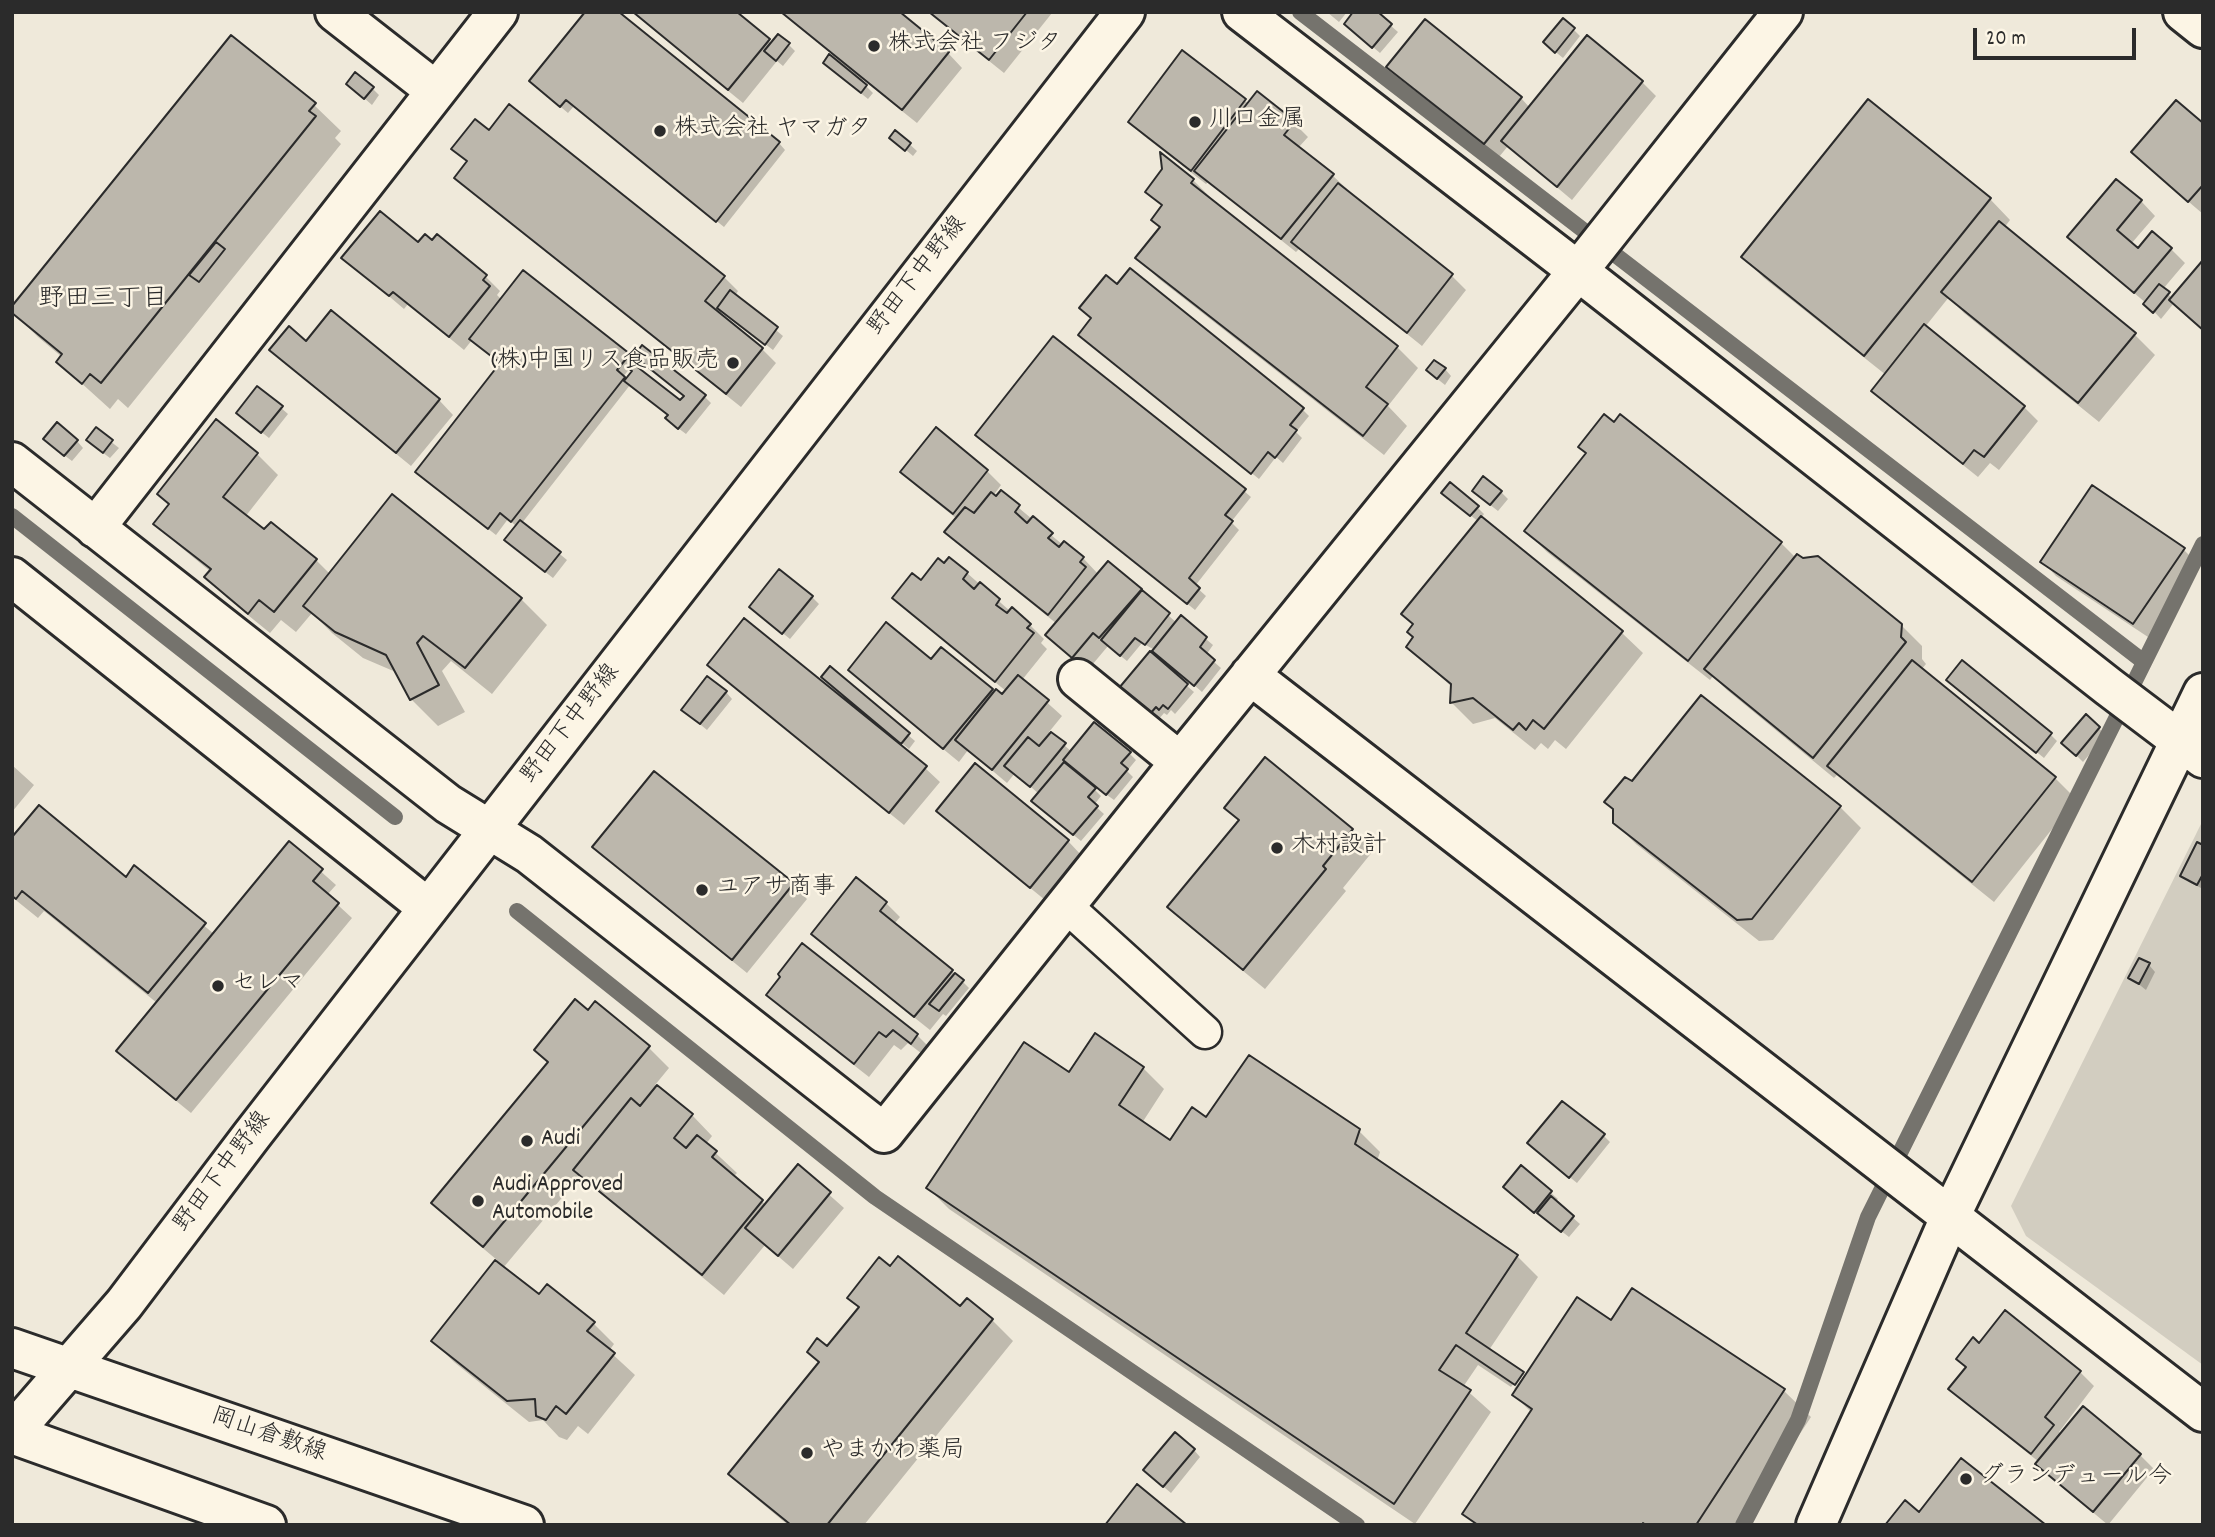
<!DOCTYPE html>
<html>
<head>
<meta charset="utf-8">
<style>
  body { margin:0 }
  #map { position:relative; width:2215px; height:1537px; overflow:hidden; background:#efe9da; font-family:Dekko,sans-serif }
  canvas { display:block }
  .frame { position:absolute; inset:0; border:14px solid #2b2b2b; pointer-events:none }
  .scale { position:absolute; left:1973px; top:28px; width:163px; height:32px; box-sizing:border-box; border:4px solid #2b2b2b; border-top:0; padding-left:9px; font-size:21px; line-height:24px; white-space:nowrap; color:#2b2b2b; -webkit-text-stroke:5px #fcf5e5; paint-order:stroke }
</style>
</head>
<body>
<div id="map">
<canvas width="2215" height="1537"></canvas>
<div class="frame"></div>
<div class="scale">20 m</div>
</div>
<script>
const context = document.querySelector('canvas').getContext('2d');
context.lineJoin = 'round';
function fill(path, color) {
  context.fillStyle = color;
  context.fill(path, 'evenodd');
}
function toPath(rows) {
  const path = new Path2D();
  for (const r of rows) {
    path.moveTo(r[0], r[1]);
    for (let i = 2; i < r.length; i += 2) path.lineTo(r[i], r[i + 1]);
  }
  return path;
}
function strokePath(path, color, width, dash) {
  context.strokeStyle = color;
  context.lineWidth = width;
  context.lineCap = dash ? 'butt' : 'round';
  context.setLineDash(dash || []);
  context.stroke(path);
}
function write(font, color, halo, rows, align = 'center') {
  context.font = font + ' Dekko,"Klee One",sans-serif';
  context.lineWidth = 5;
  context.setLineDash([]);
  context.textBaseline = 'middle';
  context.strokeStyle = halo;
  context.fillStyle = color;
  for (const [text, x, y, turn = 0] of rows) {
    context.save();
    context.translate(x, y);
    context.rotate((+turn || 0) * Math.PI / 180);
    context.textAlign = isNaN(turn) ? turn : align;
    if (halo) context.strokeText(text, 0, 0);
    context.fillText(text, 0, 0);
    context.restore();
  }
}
const green = toPath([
  [2203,820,2203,1365,2026,1236,2011,1206]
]);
const shadow = toPath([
  [632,12,734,12,772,44,789,45,795,51,783,66,777,61,743,103],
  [782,12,948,53,962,68,917,123,863,80,862,82,873,93,868,99,832,70,825,63,832,54],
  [928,12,1052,12,1052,13,1004,73],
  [1327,12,1347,12,1339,22],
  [1375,12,1398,32,1380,53,1353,30],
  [1573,29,1580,36,1563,58,1552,49],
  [1183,53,1249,104,1258,93,1294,123,1308,137,1298,148,1332,175,1347,189,1345,191,1452,276,1466,290,1422,346,1300,248,1296,252,1208,182,1206,184,1144,136,1130,122],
  [1388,67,1521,98,1530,108,1642,82,1656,96,1572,200,1508,146,1499,157,1403,81],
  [538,88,779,143,785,150,724,227,574,106,568,113],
  [373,89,379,95,372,105,355,90],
  [314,105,341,131,335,138,341,144,128,408,118,399,110,409,58,362,62,357,38,337,12,311],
  [2203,125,2203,214,2148,167],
  [896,132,917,151,913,156,899,144],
  [454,149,724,277,738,291,735,296,783,336,773,350,722,311,719,315,762,349,776,363,741,407,471,192,456,178,468,163],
  [1193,180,1214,201,1213,203,1397,347,1418,368,1388,406,1407,426,1384,455,1159,279,1138,258,1161,228,1153,220,1163,207,1147,192],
  [1990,199,2010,220,2004,228,2134,334,2155,355,2099,422,1964,313,1949,297,1925,327,2024,407,2038,421,1999,470,1990,463,1978,477,1888,405,1873,391,1886,375,1764,278,1743,257],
  [2141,201,2155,216,2131,244,2138,250,2171,249,2185,263,2163,289,2203,330,2174,303,2161,319,2146,303,2084,251],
  [437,237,486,277,500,291,497,295,502,300,628,355,635,362,632,365,680,403,704,396,711,403,686,434,674,425,669,416,630,385,522,523,567,560,553,578,513,547,517,527,508,519,496,535,424,479,502,364,472,340,464,350,408,304,404,309,344,258,432,242],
  [630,368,634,372,626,381,623,377],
  [1118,287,1302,409,1309,416,1296,432,1302,438,1283,463,1276,457,1259,479,1087,341],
  [306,343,439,400,453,415,411,466,286,364,271,350],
  [1445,369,1451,376,1445,385,1435,377],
  [258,388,288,414,269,438,245,419],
  [216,422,257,454,278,475,245,517,264,532,271,524,316,560,330,574,521,599,547,625,492,694,451,661,442,671,465,712,438,726,411,699,398,673,363,658,332,633,312,613,296,632,281,620,270,633,227,598,206,577,211,572,177,544,156,523,170,505,159,494],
  [96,430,119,448,110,458,95,447],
  [77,441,83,448,72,461,52,446],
  [984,441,1244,491,1251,497,1231,522,1239,530,1195,586,1206,596,1195,610],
  [987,471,1001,485,993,496,996,499,1001,493,1063,545,1083,558,1099,575,1108,563,1177,623,1181,618,1213,645,1206,655,1221,668,1202,692,1153,649,1142,643,1127,661,1108,646,1087,671,1048,635,1057,624,961,546,947,532,957,519,916,486,902,472],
  [1501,492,1508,499,1498,511,1481,498],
  [1450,499,1477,507,1484,514,1481,518,1622,633,1643,653,1566,749,1555,740,1548,749,1541,743,1535,750,1495,718,1473,724,1452,703,1452,687,1408,647,1479,522],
  [1526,531,1781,543,1796,558,1901,625,1922,646,1922,659,1926,664,1921,670,2055,778,2076,799,1994,902,1851,787,1838,774,1834,778,1727,690,1713,676,1710,680,1547,552],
  [2184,550,2198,564,2148,637,2056,576,2042,561],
  [967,573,1010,611,1030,625,1044,639,1041,643,1047,649,1022,680,1062,716,1049,732,1072,752,1129,753,1136,760,1127,771,1133,777,1114,800,1093,785,1092,787,1101,796,1094,805,1104,814,1081,841,1040,808,1039,794,1015,773,1007,783,968,750,959,762,864,684,850,669,932,661,1002,697,1006,691,908,612,894,598,922,582],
  [812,597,819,604,790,639,758,613],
  [1150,654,1194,692,1175,714,1171,710,1167,715,1164,713,1158,720,1128,694],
  [709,664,925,768,940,782,904,825,724,679],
  [830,684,908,735,915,741,909,749],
  [1955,686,2050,734,2057,741,2044,758],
  [726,692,732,699,707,730,690,716],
  [1701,697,1840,807,1861,828,1773,940,1759,941,1636,844,1615,823,1632,784],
  [2086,717,2106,735,2083,762,2064,743],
  [1265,760,1352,830,1373,851,1343,888,1346,891,1265,989,1191,928,1170,907,1240,821,1226,807],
  [12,765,34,785,12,812],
  [975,766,1068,841,1082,856,1045,900,953,825,938,811],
  [12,840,126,879,135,868,214,934,289,843,336,885,327,895,352,918,191,1113,132,1065,118,1051,157,1003,44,911,38,918,12,897],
  [595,847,793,885,807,899,747,973,609,861],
  [2203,847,2203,889,2189,882,2182,875],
  [886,903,900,917,894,924,952,971,969,988,946,1016,943,1014,930,1030,827,948,813,934],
  [2149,965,2155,972,2146,990,2131,978],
  [768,995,917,1035,931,1049,926,1057,908,1043,901,1050,894,1045,869,1077,782,1009],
  [589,1012,648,1047,669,1068,655,1085,692,1115,712,1136,706,1144,737,1173,733,1177,766,1205,798,1167,844,1208,793,1269,765,1245,724,1295,596,1190,581,1175,503,1268,539,1296,593,1323,614,1344,609,1351,635,1375,588,1434,578,1426,567,1440,559,1437,543,1420,529,1422,454,1362,433,1341,497,1260,454,1224,433,1203],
  [1143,1068,1164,1089,1142,1123,1171,1143,1207,1119,1359,1131,1380,1152,1377,1161,1517,1256,1538,1277,1489,1350,1526,1376,1612,1322,1633,1290,1784,1391,1811,1417,1740,1525,1476,1525,1465,1513,1532,1413,1514,1395,1516,1391,1514,1389,1524,1375,1520,1375,1511,1387,1478,1365,1463,1387,1491,1412,1415,1524,949,1209,928,1188,1070,1074],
  [1604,1136,1610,1142,1577,1183,1536,1150],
  [1522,1168,1551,1193,1558,1199,1555,1202,1580,1224,1569,1237,1512,1193],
  [960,1309,992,1320,1013,1341,864,1525,788,1525,752,1495,731,1474,820,1363,827,1349],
  [1979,1345,2080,1372,2094,1386,2059,1432,2062,1434,2140,1455,2154,1469,2108,1525,2052,1478,2039,1462,1965,1403,1951,1388,1967,1368,1958,1359],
  [1194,1450,1200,1457,1171,1493,1152,1477]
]);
const stream = toPath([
  [1300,12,2144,662],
  [12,516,395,817],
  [517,911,875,1197,1357,1525],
  [1743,1525,1798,1420,1868,1217,2203,544]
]);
const building = toPath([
  [585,12,619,12,780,142,716,222,566,100,560,107,529,81,585,12],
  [633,12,737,12,770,39,728,90,633,12],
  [781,12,900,12,949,52,902,110,781,12],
  [929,12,1027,12,989,60,929,12],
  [1353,12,1378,12,1392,24,1372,48,1344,24,1353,12],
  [1563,18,1575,28,1555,53,1543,42,1563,18],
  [1425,19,1522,97,1484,144,1386,67,1425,19],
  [778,34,790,43,776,61,764,51,778,34],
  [231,35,316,103,309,111,316,116,101,383,90,374,82,384,56,362,62,354,12,313,12,306,231,35],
  [1587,35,1643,81,1557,187,1501,141,1587,35],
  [1182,50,1246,99,1191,171,1128,122,1182,50],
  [829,54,867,85,861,93,823,63,829,54],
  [355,72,374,87,364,99,346,84,355,72],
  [1257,91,1295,121,1284,135,1334,174,1281,239,1194,171,1257,91],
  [1868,99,1991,198,1864,356,1741,257,1868,99],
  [2176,100,2203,123,2203,185,2188,202,2131,152,2176,100],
  [509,104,725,276,705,301,763,348,726,394,454,178,467,161,451,149,475,119,489,130,509,104],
  [895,130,911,143,905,151,889,138,895,130],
  [1160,152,1194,179,1191,183,1398,346,1366,387,1388,404,1363,436,1135,258,1160,227,1151,220,1162,205,1145,192,1162,169,1160,152],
  [2116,179,2142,200,2117,230,2138,248,2152,231,2172,248,2134,293,2067,237,2116,179],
  [1338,183,1453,274,1407,333,1291,242,1338,183],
  [380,211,418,242,425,234,432,240,437,234,487,275,483,280,490,286,449,337,393,292,389,296,341,258,380,211],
  [1999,221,2136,333,2078,403,1941,292,1999,221],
  [216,242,225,249,199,282,189,275,216,242],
  [2203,260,2203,330,2169,300,2203,260],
  [1130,268,1304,408,1290,425,1297,430,1275,458,1268,452,1251,474,1078,335,1091,318,1079,308,1106,275,1117,284,1130,268],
  [523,270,630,354,617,370,625,377,511,522,500,513,488,529,415,472,500,363,469,339,523,270],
  [2159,284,2170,292,2153,313,2143,304,2159,284],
  [730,290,778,327,765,345,717,308,730,290],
  [331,310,440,399,396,453,269,350,289,326,306,341,331,310],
  [1924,324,2025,406,1984,457,1974,450,1963,464,1871,391,1924,324],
  [1053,336,1246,489,1225,515,1233,521,1189,578,1200,588,1187,604,975,435,1053,336],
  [642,345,706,395,678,429,665,418,668,415,624,381,632,371,626,367,631,362,680,400,684,396,634,356,642,345],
  [1434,360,1446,368,1437,379,1426,370,1434,360],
  [257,386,283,406,261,433,236,413,257,386],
  [1604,414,1614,422,1620,414,1782,542,1688,661,1524,531,1586,453,1578,447,1604,414],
  [216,419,258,453,223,497,264,529,271,522,317,559,274,612,259,600,248,614,204,577,211,569,153,524,169,504,157,494,216,419],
  [57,422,78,440,64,456,43,439,57,422],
  [96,427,113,440,103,453,86,440,96,427],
  [936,427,988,470,953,514,900,472,936,427],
  [1483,476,1502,491,1490,505,1472,491,1483,476],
  [1450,482,1479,506,1470,516,1441,493,1450,482],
  [2092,485,2185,548,2133,624,2040,562,2092,485],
  [1001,490,1020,505,1015,512,1027,523,1033,516,1053,533,1048,538,1059,547,1064,541,1084,557,1080,562,1086,567,1048,615,944,532,965,507,974,513,991,492,996,496,1001,490],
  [392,494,522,598,465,668,423,636,417,643,439,685,410,700,386,655,335,632,303,606,392,494],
  [1481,516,1623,631,1544,729,1533,720,1526,730,1519,723,1513,730,1473,698,1450,703,1451,684,1406,647,1413,637,1407,632,1413,624,1401,614,1481,516],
  [520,520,561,552,545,572,504,540,520,520],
  [1797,554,1803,558,1818,556,1902,624,1901,637,1906,642,1813,758,1704,669,1797,554],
  [949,557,968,572,963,579,974,589,980,582,1000,599,996,605,1007,613,1012,607,1031,624,1027,628,1034,633,995,682,892,598,912,573,921,580,938,558,944,563,949,557],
  [1108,561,1142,589,1099,638,1093,633,1072,658,1045,635,1108,561],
  [779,569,813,596,782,634,749,607,779,569],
  [1142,590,1170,613,1145,645,1135,638,1120,656,1101,640,1142,590],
  [1181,615,1207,637,1200,647,1215,660,1194,686,1152,651,1181,615],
  [744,618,927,766,889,813,707,665,744,618],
  [886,622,931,659,941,647,993,689,943,749,848,670,886,622],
  [1150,651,1188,684,1168,709,1163,705,1159,710,1156,707,1150,714,1119,688,1150,651],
  [1912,660,2056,777,1972,882,1827,766,1912,660],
  [1962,660,2052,733,2036,753,1946,680,1962,660],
  [830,666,910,733,901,744,821,677,830,666],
  [1018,675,1049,700,992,770,955,740,996,689,1002,694,1018,675],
  [707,676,727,691,700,724,681,710,707,676],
  [1701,695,1841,806,1752,919,1737,920,1613,823,1613,809,1604,802,1625,777,1632,781,1701,695],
  [2086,714,2100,727,2076,756,2061,743,2086,714],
  [1094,722,1131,752,1121,763,1128,769,1106,795,1063,760,1094,722],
  [1051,732,1066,743,1030,787,1004,766,1028,737,1039,746,1051,732],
  [1265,757,1353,829,1323,866,1326,869,1243,970,1167,907,1239,820,1224,808,1265,757],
  [1064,762,1096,788,1088,797,1098,806,1073,835,1031,801,1064,762],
  [975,763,1069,840,1030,888,936,811,975,763],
  [654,771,794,883,732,960,592,847,654,771],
  [39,805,126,877,134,865,206,923,148,993,22,891,16,899,12,896,12,837,39,805],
  [289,841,323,869,313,881,339,903,176,1100,116,1051,289,841],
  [2197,842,2203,845,2203,874,2197,885,2180,876,2197,842],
  [856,877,887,902,880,911,953,970,914,1017,811,934,856,877],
  [802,943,918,1034,911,1044,893,1030,886,1037,879,1032,854,1064,766,995,780,977,778,974,802,943],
  [2139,958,2150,963,2139,984,2128,978,2139,958],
  [955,973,964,980,939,1011,929,1004,955,973],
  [575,999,588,1010,595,1001,650,1046,483,1247,431,1203,548,1062,534,1050,575,999],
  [1095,1033,1144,1067,1119,1105,1170,1140,1192,1107,1206,1117,1249,1055,1360,1129,1355,1144,1518,1255,1466,1333,1524,1372,1515,1385,1456,1345,1439,1370,1471,1390,1394,1504,926,1188,1024,1042,1069,1072,1095,1033],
  [657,1085,693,1114,674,1138,686,1148,697,1135,717,1151,712,1157,763,1200,702,1275,573,1170,631,1098,640,1106,657,1085],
  [1562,1101,1605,1134,1569,1178,1527,1143,1562,1101],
  [798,1164,831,1192,778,1256,745,1228,798,1164],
  [1521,1165,1552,1191,1534,1213,1503,1187,1521,1165],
  [1551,1196,1574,1216,1561,1232,1537,1213,1551,1196],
  [898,1256,960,1306,967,1298,993,1319,827,1525,791,1525,728,1474,819,1362,807,1352,817,1338,827,1346,859,1307,847,1298,879,1257,890,1266,898,1256],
  [495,1260,539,1294,547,1284,595,1322,587,1331,615,1353,566,1414,556,1406,546,1420,536,1416,535,1399,507,1401,431,1341,495,1260],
  [1632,1288,1785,1389,1696,1525,1646,1525,1643,1523,1642,1525,1478,1525,1462,1514,1532,1409,1512,1395,1577,1297,1611,1320,1632,1288],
  [2005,1310,2081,1371,2045,1417,2054,1425,2031,1454,1948,1389,1966,1367,1956,1359,1973,1337,1979,1343,2005,1310],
  [2083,1406,2141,1454,2093,1512,2035,1464,2083,1406],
  [1175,1432,1195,1449,1163,1487,1143,1470,1175,1432],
  [1961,1458,2046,1525,1885,1525,1905,1500,1919,1512,1961,1458],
  [1137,1484,1187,1525,1105,1525,1137,1484]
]);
const lane = toPath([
  [1066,906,1205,1032]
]);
const street = toPath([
  [335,12,436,91],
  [1242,12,1578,271,2109,687,2203,758],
  [2183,12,2203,28],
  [12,462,448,804,529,854,884,1133,1180,762,1578,271,1783,12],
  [95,528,498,12],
  [12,577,428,908],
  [1250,675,2203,1412],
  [1078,679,1180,762],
  [1816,1525,1950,1217,2203,693]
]);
const secondary = toPath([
  [12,1348,524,1525],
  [12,1433,124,1304,252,1135,1125,12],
  [12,1434,266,1525]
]);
const markers = [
  [874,46,7,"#2b2b2b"],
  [1195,122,7,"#2b2b2b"],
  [660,131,7,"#2b2b2b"],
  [733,363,7,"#2b2b2b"],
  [1277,848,7,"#2b2b2b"],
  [702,890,7,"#2b2b2b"],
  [218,986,7,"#2b2b2b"],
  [527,1141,7,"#2b2b2b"],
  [478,1201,7,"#2b2b2b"],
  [807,1453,7,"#2b2b2b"],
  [1966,1479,7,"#2b2b2b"]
];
const poiNames = [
  ["株式会社 フジタ",888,46],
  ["川口金属",1209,122],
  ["株式会社 ヤマガタ",674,131],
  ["(株)中国リス食品販売",719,363,"right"],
  ["木村設計",1291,848],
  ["ユアサ商事",716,890],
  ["セレマ",232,986],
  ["Audi",541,1141],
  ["Audi Approved",492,1187],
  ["Automobile",492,1215],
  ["やまかわ薬局",821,1453],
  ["グランデュール今",1980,1479]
];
const streetNames = [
  ["野田下中野線",919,277,-52],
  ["野田下中野線",572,725,-52],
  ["野田下中野線",224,1173,-53],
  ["岡山倉敷線",268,1437,19]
];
const neighbourhoodNames = [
  ["野田三丁目",103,301]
];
fill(green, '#d2cdc0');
fill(shadow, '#0003');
strokePath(stream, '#75736d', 16);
fill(building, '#bcb7ac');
strokePath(building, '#2b2b2b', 2);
strokePath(lane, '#2b2b2b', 37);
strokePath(street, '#2b2b2b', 44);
strokePath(secondary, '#2b2b2b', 44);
strokePath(lane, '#fcf5e5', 32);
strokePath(street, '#fcf5e5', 38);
strokePath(secondary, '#fcf5e5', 38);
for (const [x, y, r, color] of markers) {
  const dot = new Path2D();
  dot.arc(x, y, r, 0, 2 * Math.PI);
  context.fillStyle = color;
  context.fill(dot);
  strokePath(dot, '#fcf5e5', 2.5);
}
write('24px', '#2b2b2b', '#fcf5e5', poiNames, 'left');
write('24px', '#2b2b2b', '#fcf5e5', streetNames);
write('26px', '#2b2b2b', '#fcf5e5', neighbourhoodNames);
</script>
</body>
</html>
